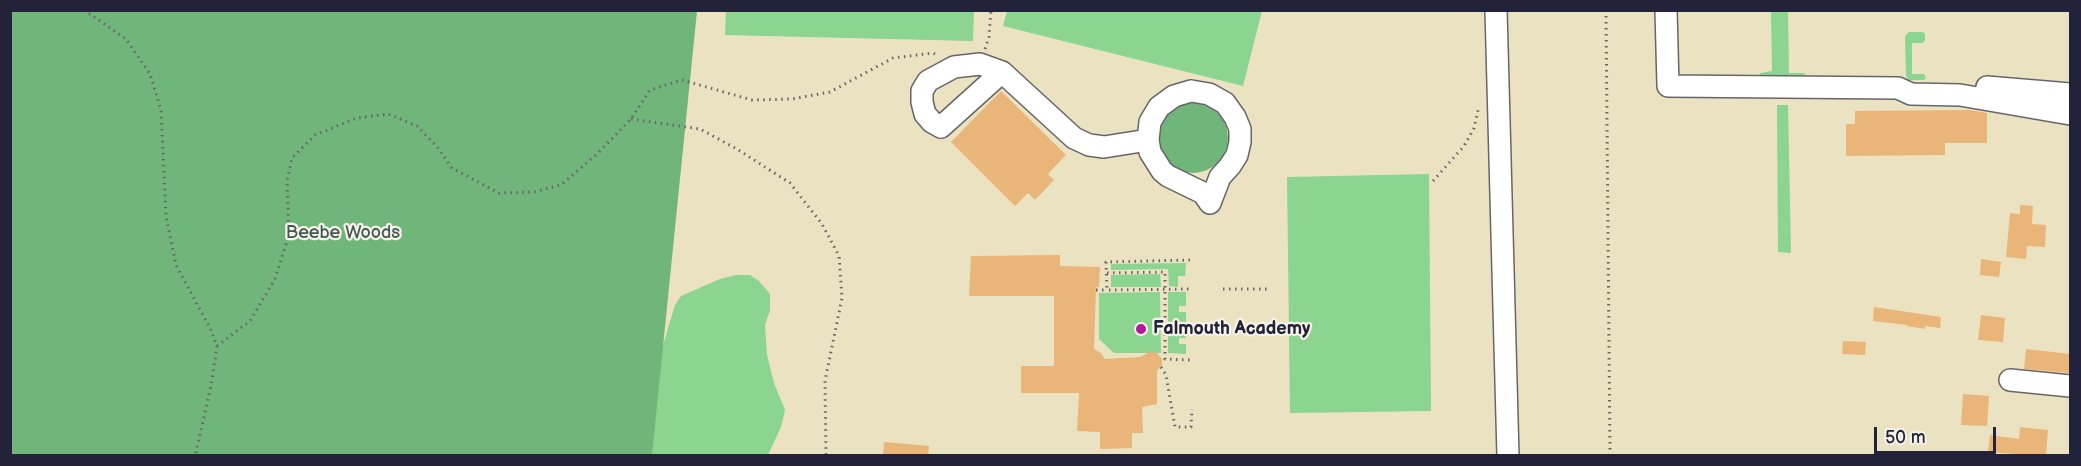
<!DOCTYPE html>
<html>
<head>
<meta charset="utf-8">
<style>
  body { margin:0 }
  #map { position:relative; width:2081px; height:466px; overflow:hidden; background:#ebe2c2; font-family:"Balsamiq Sans",sans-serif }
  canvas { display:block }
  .frame { position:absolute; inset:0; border:12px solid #22223b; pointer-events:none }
  .scale { position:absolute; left:1874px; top:427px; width:122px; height:27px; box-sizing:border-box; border:3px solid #22223b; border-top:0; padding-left:8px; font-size:18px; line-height:21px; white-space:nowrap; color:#22223b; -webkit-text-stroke:4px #f7f3e8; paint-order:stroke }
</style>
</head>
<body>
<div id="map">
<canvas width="2081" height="466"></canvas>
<div class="frame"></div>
<div class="scale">50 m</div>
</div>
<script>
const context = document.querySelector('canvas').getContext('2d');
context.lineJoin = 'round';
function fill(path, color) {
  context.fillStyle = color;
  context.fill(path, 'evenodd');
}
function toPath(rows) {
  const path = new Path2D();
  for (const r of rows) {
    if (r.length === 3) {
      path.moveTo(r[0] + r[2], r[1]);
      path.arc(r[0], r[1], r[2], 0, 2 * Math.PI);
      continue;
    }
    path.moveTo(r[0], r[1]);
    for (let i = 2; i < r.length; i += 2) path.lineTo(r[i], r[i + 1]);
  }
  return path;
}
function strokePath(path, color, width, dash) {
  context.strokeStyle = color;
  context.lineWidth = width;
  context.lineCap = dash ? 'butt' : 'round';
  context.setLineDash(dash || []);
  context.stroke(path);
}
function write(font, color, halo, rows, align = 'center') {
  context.font = font + ' "Balsamiq Sans",sans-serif';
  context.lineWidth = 4.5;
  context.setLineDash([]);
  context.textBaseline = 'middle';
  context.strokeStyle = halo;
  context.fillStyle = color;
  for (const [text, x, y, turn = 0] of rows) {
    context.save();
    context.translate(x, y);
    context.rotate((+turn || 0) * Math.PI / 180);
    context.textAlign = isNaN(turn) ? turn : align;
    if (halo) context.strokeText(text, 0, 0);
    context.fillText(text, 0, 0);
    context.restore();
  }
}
const green = toPath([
  [726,11,974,11,973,41,725,35],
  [1007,11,1007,10,1262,11,1243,86,1003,26],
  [1771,11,1788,11,1789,73,1805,73,1804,80,1759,82,1760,73,1772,71],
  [1909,32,1923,32,1925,34,1925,40,1923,43,1912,43,1912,74,1924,74,1926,78,1924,80,1908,80,1906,76,1905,36],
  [1777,105,1788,105,1791,253,1778,252],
  [1429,174,1431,411,1290,413,1287,177],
  [1186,263,1185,276,1178,276,1178,287,1169,286,1168,269,1111,270,1111,264],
  [1160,274,1161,287,1111,287,1111,275],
  [736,275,750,275,759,281,770,294,770,310,765,325,767,355,774,383,785,410,781,427,768,455,563,456,663,345,675,305,681,296,720,279],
  [1160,292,1161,353,1114,353,1099,339,1099,293],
  [1168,292,1186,292,1186,306,1179,306,1179,312,1186,312,1186,338,1179,338,1179,344,1186,344,1186,354,1168,353]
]);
const forest = toPath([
  [10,11,697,11,652,455,11,455],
  [1193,138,35]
]);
const building = toPath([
  [1001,91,1066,155,1048,174,1054,180,1035,200,1028,193,1015,206,951,142],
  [1970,110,1987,113,1987,143,1945,143,1945,155,1846,156,1846,124,1855,124,1855,111],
  [2020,205,2033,206,2032,224,2046,225,2045,247,2027,246,2026,259,2006,257,2010,213,2020,214],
  [1060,255,1060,266,1100,267,1099,287,1096,287,1094,349,1101,353,1105,359,1140,357,1150,352,1157,353,1162,359,1162,366,1157,370,1157,404,1142,407,1143,433,1132,433,1132,448,1100,449,1100,432,1077,431,1079,393,1021,393,1021,366,1054,366,1054,296,969,296,971,256],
  [1981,259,2001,262,1999,277,1980,275],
  [1874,307,1941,317,1940,328,1925,326,1925,329,1907,326,1907,325,1873,321],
  [1981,315,2005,318,2003,342,1978,340],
  [1843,341,1866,342,1865,355,1842,354],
  [2026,349,2070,354,2069,373,2024,369],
  [1963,394,1989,396,1987,426,1961,425],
  [2020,427,2048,430,2046,456,2016,456,2016,454,1988,452,1990,435,2019,439],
  [884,442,929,446,928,456,883,456]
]);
const path = toPath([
  [84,10,126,39,150,74,161,110,166,216,176,265,210,328,217,346,211,386,195,456],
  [1606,10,1610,456],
  [985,49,989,37,991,10],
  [631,119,700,129,737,149,790,183,822,224,839,256,842,298,825,381,826,456],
  [1433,181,1464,146,1474,128,1479,106],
  [1190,260,1106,262,1107,290,1190,289],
  [1107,273,1165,272,1165,359,1191,360],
  [1223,289,1270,289],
  [1096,290,1107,290],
  [217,346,250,321,275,279,289,235,287,181,292,158,315,135,357,118,388,114,417,126,438,148,452,168,499,193,534,192,561,185,598,153,631,119,650,90,682,80,752,100,792,99,830,92,893,58,933,53,937,55],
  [1161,367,1166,375,1175,427,1191,427,1192,409]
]);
const minor = toPath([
  [1496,10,1508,456],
  [1666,10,1668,86,1898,88,1911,94,1960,95,2070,114],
  [1002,72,941,127,932,122,925,114,922,102,922,91,928,81,954,67,980,64,1002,72,1074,138,1089,145,1104,147,1148,140],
  [1987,87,2070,94],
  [1191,91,1209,94,1225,103,1235,117,1240,129,1240,142,1237,155,1230,166,1220,177,1210,203,1203,193,1168,176,1162,171,1150,152,1148,140,1150,122,1159,107,1174,96,1191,91],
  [2010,380,2070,386]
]);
const markers = [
  [1141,329,6,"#b5179e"]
];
const parkNames = [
  ["Beebe Woods",343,233]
];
const poiNames = [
  ["Falmouth Academy",1153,329]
];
fill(green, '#8bd591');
fill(forest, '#70b67b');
fill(building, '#eab579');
strokePath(minor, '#68656a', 24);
strokePath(path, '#68656a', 3, [1.5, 4.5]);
strokePath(minor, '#fff', 21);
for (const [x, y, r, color] of markers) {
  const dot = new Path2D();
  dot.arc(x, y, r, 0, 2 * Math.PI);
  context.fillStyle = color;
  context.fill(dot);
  strokePath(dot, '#f7f3e8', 2);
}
write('18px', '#425855', '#f7f3e8', parkNames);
write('bold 18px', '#22223b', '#f7f3e8', poiNames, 'left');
</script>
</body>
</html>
